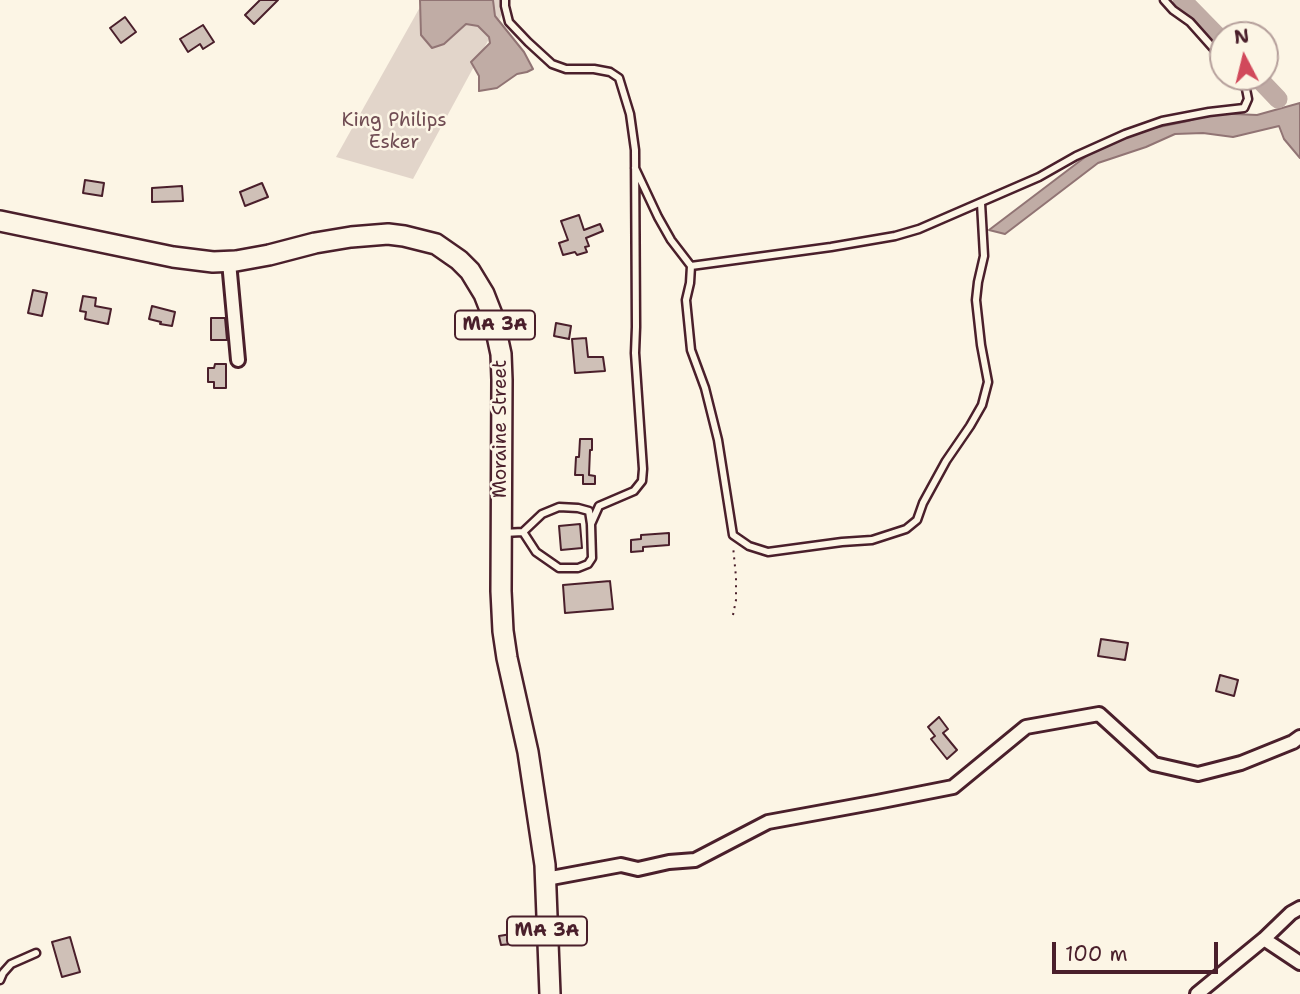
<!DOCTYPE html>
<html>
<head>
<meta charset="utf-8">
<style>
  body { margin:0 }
  #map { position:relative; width:1300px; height:994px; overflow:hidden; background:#fcf5e5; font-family:"Shantell Sans",sans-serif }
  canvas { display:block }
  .north { position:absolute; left:1209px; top:21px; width:70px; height:70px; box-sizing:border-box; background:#fcf5e5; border:2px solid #b59f9b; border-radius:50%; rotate:353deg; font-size:19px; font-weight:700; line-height:28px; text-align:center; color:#4a1f2b }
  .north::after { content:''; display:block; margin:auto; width:24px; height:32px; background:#d1495b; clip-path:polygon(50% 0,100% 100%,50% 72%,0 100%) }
  .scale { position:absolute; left:1052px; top:942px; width:166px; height:32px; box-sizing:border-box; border:4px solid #4a1f2b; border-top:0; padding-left:9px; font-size:21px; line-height:24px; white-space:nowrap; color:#4a1f2b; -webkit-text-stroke:5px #fcf5e5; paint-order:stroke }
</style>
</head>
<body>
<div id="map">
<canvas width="1300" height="994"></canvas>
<div class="north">N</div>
<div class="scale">100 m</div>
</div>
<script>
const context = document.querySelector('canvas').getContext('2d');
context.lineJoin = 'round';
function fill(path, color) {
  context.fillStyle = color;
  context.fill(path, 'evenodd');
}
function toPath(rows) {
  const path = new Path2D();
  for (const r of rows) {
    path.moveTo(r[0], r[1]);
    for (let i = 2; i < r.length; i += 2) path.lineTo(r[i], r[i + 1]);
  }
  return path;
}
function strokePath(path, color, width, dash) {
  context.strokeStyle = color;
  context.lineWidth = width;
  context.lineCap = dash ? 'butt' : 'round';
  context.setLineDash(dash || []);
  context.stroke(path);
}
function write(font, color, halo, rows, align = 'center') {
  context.font = font + ' "Shantell Sans",sans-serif';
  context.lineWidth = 5;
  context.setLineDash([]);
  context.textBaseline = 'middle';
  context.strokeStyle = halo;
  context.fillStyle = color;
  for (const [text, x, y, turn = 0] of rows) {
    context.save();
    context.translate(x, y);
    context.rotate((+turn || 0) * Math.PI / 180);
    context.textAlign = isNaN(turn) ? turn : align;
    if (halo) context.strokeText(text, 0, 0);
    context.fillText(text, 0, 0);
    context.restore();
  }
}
const green = toPath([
  [424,0,510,0,413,179,336,157]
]);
const water = toPath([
  [420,0,493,0,495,16,524,52,533,69,527,72,517,74,497,88,479,91,479,76,471,62,490,43,489,37,478,26,466,24,444,44,432,48,421,35,420,0],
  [1300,103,1300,158,1284,139,1279,126,1233,137,1203,133,1175,134,1146,147,1098,163,1005,234,989,230,1101,145,1125,134,1188,121,1212,113,1257,115,1300,103]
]);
const river = toPath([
  [1182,0,1223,42],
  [1257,77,1278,99]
]);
const building = toPath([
  [260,0,278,0,254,24,245,15,260,0],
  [125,17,136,32,121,43,110,28,125,17],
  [203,25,214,42,203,49,200,44,188,52,180,39,203,25],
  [85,180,104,183,102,196,83,193,85,180],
  [262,183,268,197,245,206,240,192,262,183],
  [182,186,183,201,152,202,152,188,182,186],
  [579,215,584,230,600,224,603,231,586,238,589,246,585,247,587,252,577,255,575,252,563,255,559,243,568,240,561,221,579,215],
  [33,290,47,293,42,316,28,313,33,290],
  [83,296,96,298,95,306,111,309,108,324,85,319,86,312,80,311,83,296],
  [152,306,175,312,172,326,160,324,161,322,149,319,152,306],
  [211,318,225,318,227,340,211,340,211,318],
  [556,323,571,326,569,339,554,336,556,323],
  [586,338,588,357,603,357,605,371,575,373,572,339,586,338],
  [215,364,226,364,226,388,214,388,214,382,208,382,208,368,214,368,215,364],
  [580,439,592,439,592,450,590,450,589,475,595,476,595,484,583,484,583,475,575,475,576,457,579,457,580,439],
  [580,524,582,548,561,550,559,526,580,524],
  [669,533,669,545,643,547,643,551,631,552,631,540,641,539,641,535,669,533],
  [610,581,613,609,565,613,563,585,610,581],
  [1101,639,1128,643,1125,660,1098,656,1101,639],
  [1220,675,1238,680,1234,696,1216,691,1220,675],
  [939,717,948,729,943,733,957,750,947,759,931,739,935,736,928,727,939,717],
  [523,932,524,943,501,945,499,936,523,932],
  [70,937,80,972,62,977,52,942,70,937]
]);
const path = toPath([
  [733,615,736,600,736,577,733,546]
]);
const service = toPath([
  [505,0,505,6,509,22,528,42,552,64,566,69,594,69,610,72,619,78,630,114,635,150,636,327,635,353,643,469,642,481,634,491,599,506,591,524],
  [1164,0,1173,10,1190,22,1223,59],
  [635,168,658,217,671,240,691,266,690,283,686,300,691,350,705,388,718,440,733,535,749,546,768,552,842,542,872,540,906,529,917,520,923,503,946,461,970,426,982,405,988,382,981,345,976,300,978,282,984,256,981,203],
  [691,266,831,247,895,236,919,229,1039,177,1076,156,1125,134,1162,121,1209,112,1244,108,1248,99,1246,89,1239,77],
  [503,533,523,532,536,552,559,568,578,568,588,564,592,558,591,524,589,511,578,508,559,507,542,514,523,532],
  [0,980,3,973,11,964,36,953]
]);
const minor = toPath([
  [229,262,238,360],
  [546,879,621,865,638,869,669,862,695,860,768,822,877,802,953,787,1026,727,1099,714,1154,764,1198,774,1241,763,1293,742,1300,737],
  [1264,939,1300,963],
  [1197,994,1264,939,1291,913,1300,908]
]);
const primary = toPath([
  [0,221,173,257,213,262,236,261,269,255,315,243,351,237,388,234,404,236,436,244,459,260,470,271,484,294,493,317,501,354,502,380,501,591,503,631,507,658,528,752,545,865,550,994]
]);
const shields = [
  [495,325,80],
  [547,931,80]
];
const shieldNames = [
  ["MA 3A",495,325],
  ["MA 3A",547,931]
];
const parkNames = [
  ["King Philips",394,121],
  ["Esker",394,143]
];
const streetNames = [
  ["Moraine Street",501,429,-90]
];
fill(green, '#e2d5ca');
fill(water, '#c0aca5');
strokePath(water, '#917474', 2);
strokePath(river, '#c0aca5', 19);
fill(building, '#cfc0b7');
strokePath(building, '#4a1f2b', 2);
strokePath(service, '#4a1f2b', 11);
strokePath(minor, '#4a1f2b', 18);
strokePath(primary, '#4a1f2b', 24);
strokePath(path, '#4a1f2b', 2, [2, 5]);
strokePath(service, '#fcf5e5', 6);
strokePath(minor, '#fcf5e5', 12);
strokePath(primary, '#fcf5e5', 19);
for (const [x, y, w] of shields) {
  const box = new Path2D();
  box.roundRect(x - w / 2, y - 14.5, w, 29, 5);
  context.fillStyle = '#fcf5e5';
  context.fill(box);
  strokePath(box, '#4a1f2b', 2);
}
write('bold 18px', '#4a1f2b', null, shieldNames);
write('19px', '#704c53', '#fcf5e5', parkNames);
write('19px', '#4a1f2b', '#fcf5e5', streetNames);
</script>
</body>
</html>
